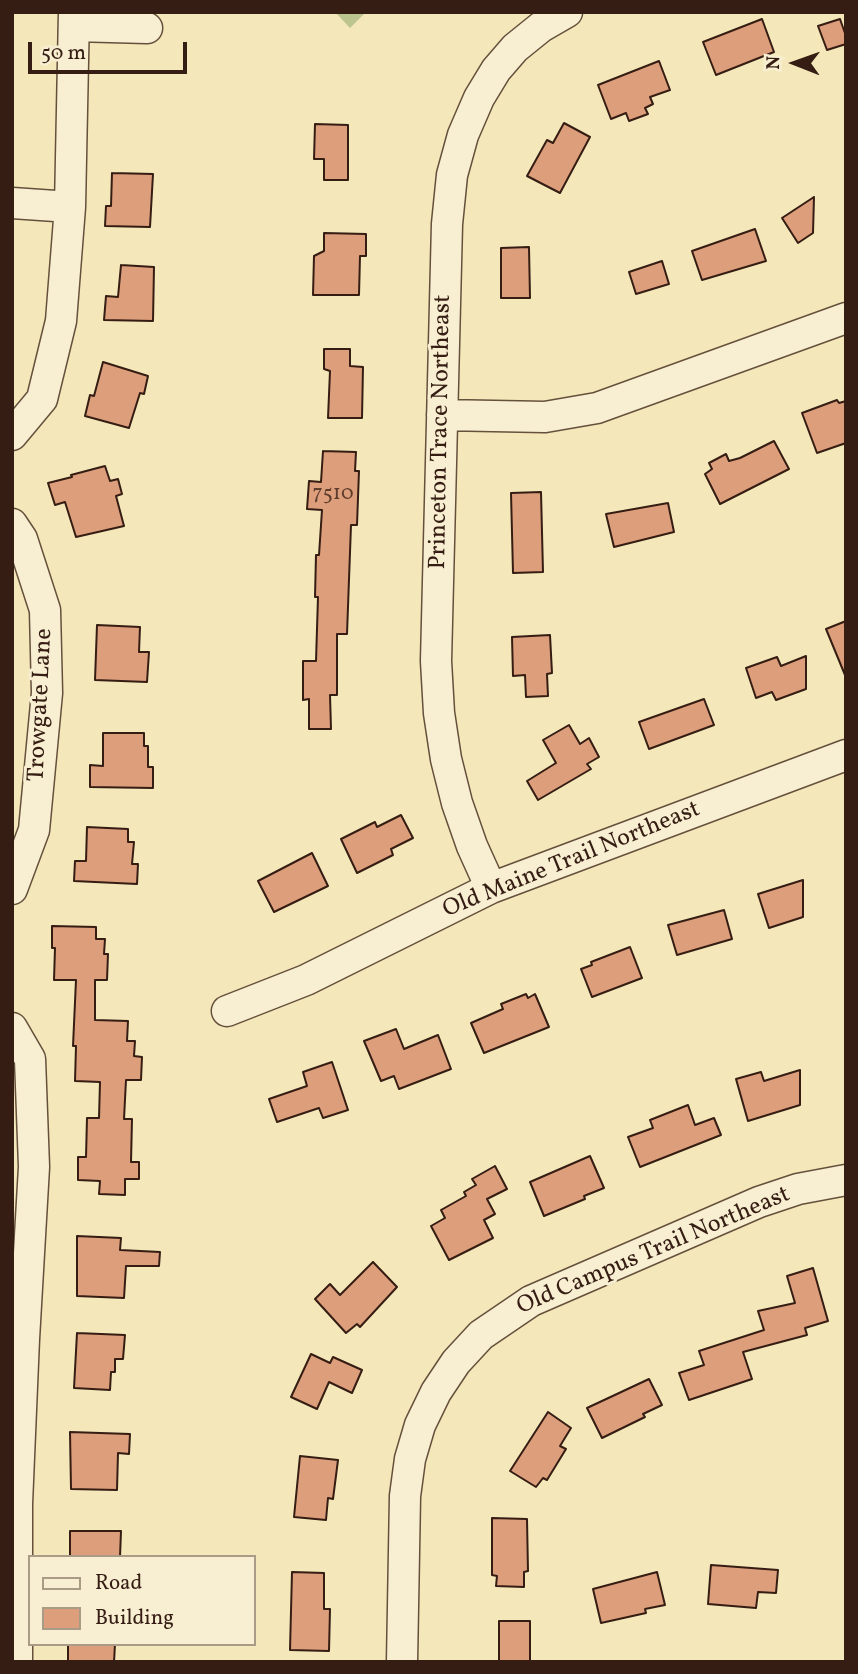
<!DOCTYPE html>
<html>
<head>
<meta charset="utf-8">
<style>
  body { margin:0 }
  #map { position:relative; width:858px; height:1674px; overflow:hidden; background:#f4e7b9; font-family:Vollkorn,serif }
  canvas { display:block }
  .frame { position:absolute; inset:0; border:14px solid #351d13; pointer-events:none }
  .legend { position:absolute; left:28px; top:1555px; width:228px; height:91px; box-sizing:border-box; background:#f8efd2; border:2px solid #aa9b86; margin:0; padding:9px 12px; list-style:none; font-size:21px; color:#351d13 }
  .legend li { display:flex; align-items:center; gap:14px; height:35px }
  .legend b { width:35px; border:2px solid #aa9b86 }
  .north { position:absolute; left:760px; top:28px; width:70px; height:70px; -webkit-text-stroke:5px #f8efd2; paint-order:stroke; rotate:271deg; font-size:19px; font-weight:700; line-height:28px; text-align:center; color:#351d13 }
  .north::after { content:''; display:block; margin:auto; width:24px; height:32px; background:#351d13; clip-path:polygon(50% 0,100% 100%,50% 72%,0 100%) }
  .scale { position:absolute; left:28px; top:42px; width:159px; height:32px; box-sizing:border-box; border:4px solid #351d13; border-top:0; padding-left:9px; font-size:21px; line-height:24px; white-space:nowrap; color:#351d13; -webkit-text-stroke:5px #f8efd2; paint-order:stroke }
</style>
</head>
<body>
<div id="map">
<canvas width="858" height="1674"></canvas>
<div class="frame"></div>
<ul class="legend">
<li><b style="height:9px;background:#f8efd2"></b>Road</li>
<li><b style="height:19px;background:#dd9e7b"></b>Building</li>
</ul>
<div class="north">N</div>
<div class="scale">50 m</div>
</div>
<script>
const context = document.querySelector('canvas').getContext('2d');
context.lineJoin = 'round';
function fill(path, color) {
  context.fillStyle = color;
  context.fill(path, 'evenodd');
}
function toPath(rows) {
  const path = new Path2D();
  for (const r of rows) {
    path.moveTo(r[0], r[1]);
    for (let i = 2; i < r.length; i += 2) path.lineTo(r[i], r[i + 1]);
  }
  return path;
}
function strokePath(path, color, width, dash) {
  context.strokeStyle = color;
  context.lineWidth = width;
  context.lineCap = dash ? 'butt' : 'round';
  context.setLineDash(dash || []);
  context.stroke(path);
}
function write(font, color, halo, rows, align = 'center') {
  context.font = font + ' Vollkorn,serif';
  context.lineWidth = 6;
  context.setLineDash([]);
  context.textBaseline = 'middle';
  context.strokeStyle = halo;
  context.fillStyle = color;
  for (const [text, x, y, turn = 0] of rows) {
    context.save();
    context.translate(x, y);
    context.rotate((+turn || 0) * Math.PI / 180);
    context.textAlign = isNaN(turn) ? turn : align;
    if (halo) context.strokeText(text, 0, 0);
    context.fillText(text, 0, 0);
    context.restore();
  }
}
const green = toPath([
  [335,12,366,12,350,28]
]);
const building = toPath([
  [762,19,774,52,716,75,703,42,762,19],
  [840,19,846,36,846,44,827,50,818,26,840,19],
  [659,61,670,90,650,97,653,104,645,108,648,114,629,121,626,113,611,119,598,85,659,61],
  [564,123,590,137,560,193,527,176,547,140,553,143,564,123],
  [315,124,348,125,348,180,324,180,324,159,314,159,315,124],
  [112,173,153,174,150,227,105,226,106,206,111,206,112,173],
  [814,197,813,233,798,243,782,218,814,197],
  [755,229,766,261,702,280,692,251,755,229],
  [324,233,366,234,366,256,360,256,359,295,313,295,314,256,324,251,324,233],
  [529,247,530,298,501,298,501,248,529,247],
  [662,261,669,284,636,294,629,272,662,261],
  [121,265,154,267,153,321,104,320,106,296,118,297,121,265],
  [324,349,350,349,350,366,363,367,362,418,328,418,330,371,324,369,324,349],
  [103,362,148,376,144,394,140,393,129,428,85,416,90,395,94,396,103,362],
  [837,400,839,403,846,401,846,443,817,453,802,413,837,400],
  [774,441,789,469,720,504,705,474,712,469,709,463,726,454,729,461,740,458,774,441],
  [323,451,356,452,355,471,359,471,357,525,351,525,347,634,337,634,337,695,330,695,331,729,309,729,309,699,303,700,303,661,316,661,318,597,315,597,316,555,319,555,322,510,307,509,309,481,321,482,323,451],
  [105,466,110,481,118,479,122,494,116,496,124,526,76,537,65,502,55,505,48,483,72,477,71,475,105,466],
  [541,492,543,572,513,573,511,493,541,492],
  [668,503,674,532,614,547,606,514,668,503],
  [846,621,846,675,845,675,826,629,846,621],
  [97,625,140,627,139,652,149,652,147,682,95,680,97,625],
  [550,635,552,673,547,674,548,696,526,697,525,675,513,676,512,637,550,635],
  [806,656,806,689,776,700,772,692,756,698,746,668,777,657,781,666,806,656],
  [704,699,714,725,649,749,639,722,704,699],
  [569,725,580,744,589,738,599,757,587,764,591,769,538,800,527,781,556,763,543,740,569,725],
  [103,733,144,733,144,746,148,746,148,767,153,767,153,788,90,787,90,765,103,766,103,733],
  [401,815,413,838,391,849,393,855,357,873,341,839,375,822,377,827,401,815],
  [87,827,128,829,128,842,134,842,132,864,138,864,137,884,74,881,75,861,86,861,87,827],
  [312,853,328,886,274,912,258,881,312,853],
  [803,880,803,917,769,928,758,894,803,880],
  [724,910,732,939,677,955,668,925,724,910],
  [52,926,96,927,96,939,105,939,104,954,108,954,107,980,95,980,95,1020,128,1021,127,1041,135,1041,134,1056,142,1057,141,1080,126,1080,124,1119,132,1119,131,1162,139,1162,139,1179,125,1179,125,1195,99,1194,100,1181,78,1180,78,1157,86,1157,87,1118,99,1118,100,1082,75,1081,76,1046,73,1046,76,980,54,980,55,948,52,948,52,926],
  [630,947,642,978,592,997,581,969,592,965,591,962,630,947],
  [526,994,528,998,535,994,549,1027,484,1053,471,1023,503,1009,501,1004,526,994],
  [396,1029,404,1049,438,1035,451,1069,399,1089,394,1076,381,1081,364,1041,396,1029],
  [332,1062,348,1110,323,1118,319,1108,277,1122,269,1099,307,1086,303,1072,332,1062],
  [800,1070,800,1105,748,1121,736,1079,761,1072,764,1081,800,1070],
  [688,1105,695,1125,714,1118,721,1135,640,1167,628,1137,653,1128,650,1120,688,1105],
  [590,1156,604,1188,584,1196,585,1199,544,1216,530,1182,590,1156],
  [495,1166,507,1189,487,1199,495,1214,484,1220,493,1238,449,1260,431,1226,445,1218,441,1210,466,1196,464,1192,476,1185,472,1179,495,1166],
  [77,1236,121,1238,120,1250,160,1252,159,1266,126,1266,124,1298,77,1296,77,1236],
  [373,1262,397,1287,360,1327,357,1324,346,1333,315,1299,330,1284,340,1295,373,1262],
  [813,1268,828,1321,805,1328,807,1335,743,1352,752,1379,689,1400,679,1373,704,1365,699,1351,764,1330,758,1311,795,1303,787,1276,813,1268],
  [77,1333,125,1335,123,1359,115,1359,115,1372,111,1372,110,1390,74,1388,77,1333],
  [311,1354,330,1363,333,1357,362,1370,352,1393,329,1382,317,1409,291,1397,311,1354],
  [649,1379,662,1405,643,1414,645,1417,602,1438,587,1408,649,1379],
  [548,1412,571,1428,560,1446,566,1449,547,1480,543,1478,536,1487,510,1471,548,1412],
  [70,1432,130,1434,129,1454,118,1453,117,1490,71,1489,70,1432],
  [300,1456,338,1460,333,1499,328,1498,326,1520,294,1517,300,1456],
  [492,1518,527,1519,528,1571,524,1572,524,1587,496,1586,497,1576,492,1575,492,1518],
  [70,1531,121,1531,120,1557,70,1557,70,1531],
  [711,1565,778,1570,776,1593,758,1592,756,1608,708,1604,711,1565],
  [292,1572,324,1573,324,1609,330,1609,329,1651,290,1650,292,1572],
  [657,1572,665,1605,645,1609,646,1613,601,1623,593,1589,657,1572],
  [499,1621,530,1621,530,1662,499,1662,499,1621],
  [68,1644,115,1644,114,1662,68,1662,68,1644]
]);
const minor = toPath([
  [74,26,147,28],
  [12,203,70,207],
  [442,415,545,417,597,408,846,318],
  [12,435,42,399,61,321,70,207,74,12],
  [12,524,22,539,45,610,47,693,34,830,12,889],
  [491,888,472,846,457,803,446,759,439,713,436,661,447,224,452,175,463,135,479,98,496,70,515,48,541,27,567,12],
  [227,1011,306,980,491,888,846,755],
  [12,1028,30,1059,34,1167,24,1339,17,1504,17,1662],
  [402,1662,405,1496,410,1459,420,1425,436,1392,456,1362,481,1335,531,1301,759,1202,798,1189,846,1180]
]);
const numberNames = [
  ["7510",333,495]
];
const streetNames = [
  ["Princeton Trace Northeast",442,432,-89],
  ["Trowgate Lane",42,705,-87],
  ["Old Maine Trail Northeast",572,861,-22],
  ["Old Campus Trail Northeast",654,1252,-23]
];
fill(green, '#bcc58e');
fill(building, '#dd9e7b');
strokePath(building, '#351d13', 2);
strokePath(minor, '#65503c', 33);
strokePath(minor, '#f8efd2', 30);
write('21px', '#5f3d2d', null, numberNames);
write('24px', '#351d13', '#f8efd2', streetNames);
</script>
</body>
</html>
